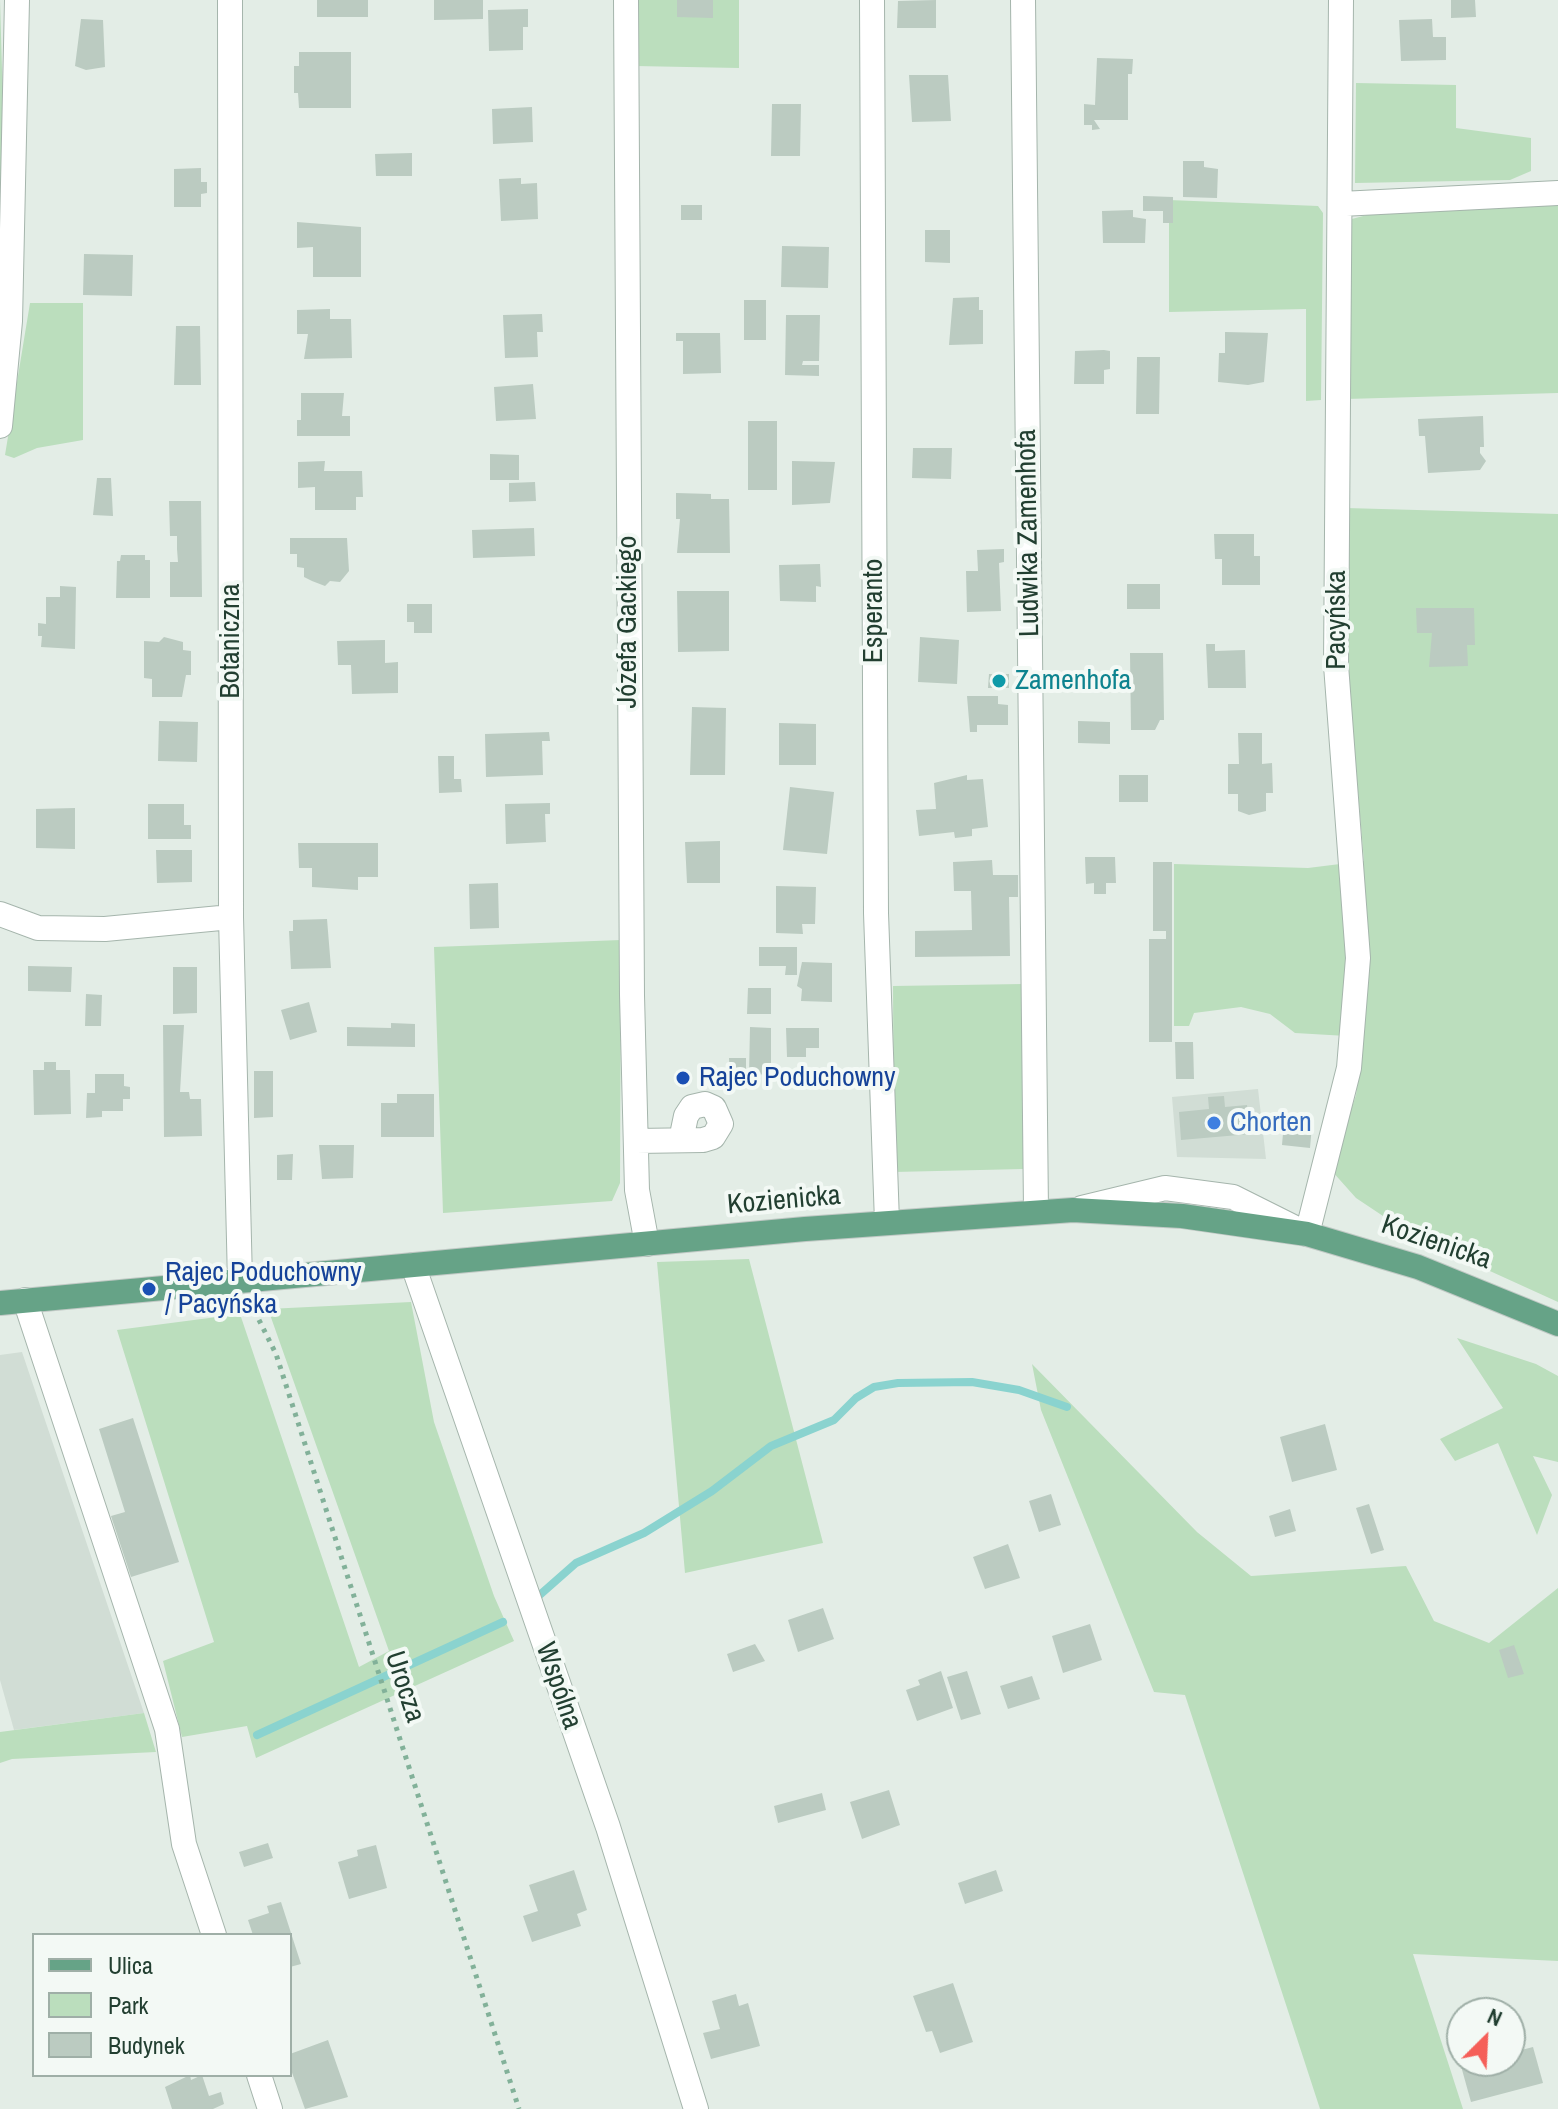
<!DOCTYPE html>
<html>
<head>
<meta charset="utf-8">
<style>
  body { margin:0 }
  #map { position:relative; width:1558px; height:2109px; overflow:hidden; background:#e3ede6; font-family:"Archivo Narrow",sans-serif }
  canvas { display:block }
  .legend { position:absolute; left:32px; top:1933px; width:260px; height:144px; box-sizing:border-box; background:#f3f9f5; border:2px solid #9fafa7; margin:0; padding:10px 14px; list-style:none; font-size:24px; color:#223f31 }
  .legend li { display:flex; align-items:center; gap:16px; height:40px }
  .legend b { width:40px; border:2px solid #9fafa7 }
  .north { position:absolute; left:1446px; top:1997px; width:80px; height:80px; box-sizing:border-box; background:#f3f9f5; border:2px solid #9fafa7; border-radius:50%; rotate:24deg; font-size:22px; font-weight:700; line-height:32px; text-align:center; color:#223f31 }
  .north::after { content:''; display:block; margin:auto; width:28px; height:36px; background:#f55f59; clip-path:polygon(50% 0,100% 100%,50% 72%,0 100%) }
</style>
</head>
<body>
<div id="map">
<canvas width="1558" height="2109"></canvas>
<ul class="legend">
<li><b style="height:10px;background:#66a387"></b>Ulica</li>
<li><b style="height:22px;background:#bbdebd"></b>Park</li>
<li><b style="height:22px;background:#bbcbc1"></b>Budynek</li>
</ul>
<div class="north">N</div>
</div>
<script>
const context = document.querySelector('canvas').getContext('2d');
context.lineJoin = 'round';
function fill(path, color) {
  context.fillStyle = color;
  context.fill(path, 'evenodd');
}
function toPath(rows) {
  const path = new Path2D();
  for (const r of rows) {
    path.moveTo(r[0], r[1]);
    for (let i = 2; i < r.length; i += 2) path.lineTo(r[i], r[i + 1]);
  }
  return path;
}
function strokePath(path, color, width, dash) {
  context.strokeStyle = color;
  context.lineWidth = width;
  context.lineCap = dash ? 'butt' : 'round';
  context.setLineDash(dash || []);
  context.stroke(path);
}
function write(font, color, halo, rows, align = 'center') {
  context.font = font + ' "Archivo Narrow",sans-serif';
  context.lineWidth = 8;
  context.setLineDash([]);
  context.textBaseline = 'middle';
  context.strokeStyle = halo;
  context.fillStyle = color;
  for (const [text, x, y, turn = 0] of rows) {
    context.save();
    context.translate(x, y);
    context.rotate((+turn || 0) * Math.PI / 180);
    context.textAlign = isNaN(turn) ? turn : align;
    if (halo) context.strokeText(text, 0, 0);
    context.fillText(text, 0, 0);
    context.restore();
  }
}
const built = toPath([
  [1258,1089,1266,1159,1177,1157,1172,1097],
  [22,1352,144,1713,14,1730,0,1680,0,1355]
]);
const green = toPath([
  [0,0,4,140,0,322],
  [635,0,739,0,739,68,635,66],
  [1356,83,1456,85,1456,128,1531,138,1531,171,1510,180,1355,183],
  [1169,200,1318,206,1323,213,1321,400,1306,401,1306,309,1169,312],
  [1558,201,1558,393,1346,399,1351,364,1348,220,1386,210],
  [30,303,83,303,83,440,37,448,14,458,5,455],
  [1346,508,1558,514,1558,1302,1413,1236,1356,1198,1331,1170,1356,1095,1364,1037,1295,1033,1270,1014,1241,1007,1194,1013,1189,1026,1174,1026,1174,864,1308,868,1364,861,1347,667],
  [621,940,620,1183,612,1201,443,1213,434,947],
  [1023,984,1023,1169,894,1172,893,986],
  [749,1259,823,1543,685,1573,657,1262],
  [411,1302,434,1422,494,1596,514,1641,256,1758,247,1726,182,1737,163,1661,214,1642,117,1330,240,1314,359,1667,389,1651,268,1309],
  [1457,1338,1536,1364,1558,1376,1558,1462,1533,1456,1552,1495,1537,1535,1498,1443,1455,1461,1440,1439,1503,1408],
  [1032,1364,1197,1532,1251,1576,1406,1566,1434,1621,1489,1643,1558,1588,1558,1961,1413,1954,1463,2109,1320,2109,1185,1695,1154,1692,1041,1410],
  [144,1713,156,1752,12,1759,0,1763,0,1732]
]);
const stream = toPath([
  [534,1600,576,1563,644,1533,712,1491,771,1446,834,1420,856,1398,874,1387,898,1383,972,1382,1019,1390,1067,1407],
  [257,1735,503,1622]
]);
const building = toPath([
  [317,0,368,0,368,17,317,17],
  [434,0,483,0,483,19,434,20],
  [677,0,713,0,713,18,677,17],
  [936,0,936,28,897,28,898,1],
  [1451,0,1475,0,1476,17,1451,18],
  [528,9,528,27,523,27,523,50,489,51,488,10],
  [81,19,103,20,105,67,86,70,75,66],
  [1432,19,1433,37,1446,37,1446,60,1401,61,1399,20],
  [299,52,351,52,351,108,299,108,298,93,294,93,294,66,299,66],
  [1097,58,1133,59,1132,74,1128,74,1128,120,1094,120,1100,129,1092,130,1092,125,1084,125,1084,104,1095,105],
  [909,75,948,75,951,121,912,122],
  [772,104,801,104,800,156,771,156],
  [532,107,533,142,493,144,492,109],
  [412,153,412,176,376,176,375,154],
  [1183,161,1204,161,1204,167,1218,169,1217,198,1183,197],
  [201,168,201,182,207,182,207,193,201,194,201,207,174,207,174,169],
  [521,178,521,184,537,183,538,219,501,221,499,179],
  [1143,196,1173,197,1173,223,1163,223,1163,211,1143,211],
  [681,205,702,205,702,220,681,220],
  [1133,210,1133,217,1146,219,1145,243,1103,243,1102,211],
  [297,222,361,227,361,277,313,277,313,247,297,248],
  [925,230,950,230,950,263,925,262],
  [782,246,829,247,828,288,781,287],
  [84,254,133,255,132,296,83,295],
  [979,297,979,310,983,310,983,344,949,345,953,298],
  [744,300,766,300,766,340,744,340],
  [330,309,330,319,351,319,352,358,304,359,308,334,297,334,297,310],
  [542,314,543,332,537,332,538,357,505,358,503,315],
  [786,315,820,315,819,361,803,361,802,365,819,365,819,376,785,375],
  [176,326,200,326,201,385,174,385],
  [1225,332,1268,333,1264,382,1248,385,1218,382,1219,353,1225,353],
  [676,333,720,333,721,373,683,374,683,341,676,341],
  [1104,350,1110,351,1110,369,1104,370,1104,384,1074,384,1075,351],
  [1137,357,1160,357,1159,414,1136,414],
  [533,384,536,419,496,421,494,387],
  [301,393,344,393,342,416,350,416,350,436,297,436,297,420,301,420],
  [1483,416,1484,447,1480,447,1480,453,1486,461,1480,470,1428,473,1425,436,1419,436,1418,419],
  [748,421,777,421,777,490,748,490],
  [913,448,952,448,951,479,912,478],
  [490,454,519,455,519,480,490,480],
  [325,461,324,471,362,471,363,497,356,497,356,510,315,510,315,487,298,488,298,462],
  [792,461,835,462,830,503,792,505],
  [97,478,111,478,113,516,93,515],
  [535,482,536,501,509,502,509,483],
  [676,493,711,494,711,499,729,499,730,553,677,553,680,519,676,519],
  [169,501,201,501,202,597,170,597,170,562,178,562,177,549,177,536,170,536],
  [534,528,535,556,473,558,472,530],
  [1214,534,1254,534,1254,556,1260,556,1260,585,1222,585,1222,559,1215,559],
  [290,538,347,538,349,571,340,582,330,581,325,586,312,581,304,577,304,568,297,567,297,554,290,554],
  [1004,549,1004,562,999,563,1001,611,967,612,966,571,978,571,977,550],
  [121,555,145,555,145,560,150,560,150,598,116,598,117,561,120,561],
  [820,564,821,587,816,586,816,602,780,601,779,565],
  [1127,584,1160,584,1160,609,1127,609],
  [60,586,76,587,75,649,41,647,42,636,38,636,38,623,46,624,46,597,60,597],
  [677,591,729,591,729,651,678,652],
  [407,604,432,604,432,633,414,633,414,622,407,622],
  [1416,608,1474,608,1475,645,1467,645,1468,666,1429,667,1432,633,1417,633],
  [164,637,183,642,183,650,191,651,191,675,186,675,182,697,152,697,152,679,144,678,144,641,159,642],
  [920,637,959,640,957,684,918,682],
  [385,640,385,663,398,662,398,693,352,694,351,665,338,665,337,641],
  [1206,644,1215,644,1215,651,1245,650,1246,688,1208,688],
  [1130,653,1163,653,1164,720,1160,720,1155,730,1131,730],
  [989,674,1009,674,1009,688,988,688],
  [967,696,998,696,998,704,1008,705,1008,725,977,725,977,732,970,732],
  [692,707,726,708,725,775,690,775],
  [159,721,198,722,197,762,158,761],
  [1078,721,1110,722,1110,744,1078,743],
  [779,723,816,724,816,765,779,765],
  [549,732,550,741,542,741,543,775,486,777,485,734],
  [1238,733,1262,733,1262,764,1272,763,1273,793,1266,793,1266,811,1249,815,1238,811,1238,794,1228,794,1228,764,1239,764],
  [438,756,454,756,454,779,461,779,462,792,439,793],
  [967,775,967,780,983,779,988,827,972,829,972,836,955,838,954,832,919,836,916,810,936,809,934,783],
  [1119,775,1148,775,1148,802,1119,802],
  [790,787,834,792,827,854,783,850],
  [550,803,550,814,545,814,546,842,506,844,505,804],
  [148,804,184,804,184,825,191,825,191,839,148,839],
  [75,808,75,849,36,848,36,809],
  [720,841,720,883,687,883,685,842],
  [298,843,378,843,378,877,358,877,358,890,312,887,312,868,299,868],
  [156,850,192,850,192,882,157,883],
  [1085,857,1115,857,1116,883,1106,883,1106,894,1094,894,1094,883,1086,884],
  [992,860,993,875,1018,875,1018,897,1009,897,1010,956,915,957,915,931,972,930,971,891,954,891,953,862],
  [1153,862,1172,862,1172,1042,1149,1042,1149,939,1166,939,1166,931,1153,931],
  [498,883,499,928,470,929,469,884],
  [776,886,816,887,815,924,802,924,803,934,776,933],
  [327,919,331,968,291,969,289,931,293,931,293,920],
  [759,947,797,947,797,975,785,975,786,966,759,966],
  [802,962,832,963,832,1002,801,1001,802,989,797,986],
  [28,966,72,967,71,992,28,991],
  [173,967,197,967,197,1013,173,1014],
  [748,988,771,988,771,1014,747,1014],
  [86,994,102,995,101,1026,85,1026],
  [309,1002,317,1032,290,1040,281,1010],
  [391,1023,415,1024,415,1047,347,1046,347,1027,391,1028],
  [163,1025,184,1025,180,1092,189,1092,190,1099,201,1099,202,1136,164,1137],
  [750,1027,771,1028,771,1074,749,1075],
  [786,1028,819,1028,819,1048,806,1048,806,1057,787,1057],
  [1175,1042,1193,1042,1194,1079,1176,1079],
  [729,1058,746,1058,746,1081,730,1081],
  [44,1062,56,1062,56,1070,70,1070,71,1114,34,1115,33,1070,44,1070],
  [254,1071,273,1071,273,1117,254,1118],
  [95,1074,124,1074,124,1086,130,1087,130,1099,123,1099,123,1111,102,1111,102,1117,86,1118,87,1093,95,1093],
  [397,1094,434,1094,434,1137,381,1137,381,1103,397,1103],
  [1224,1096,1225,1107,1247,1105,1250,1134,1181,1140,1179,1112,1209,1109,1208,1097],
  [1284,1122,1312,1125,1310,1148,1282,1145],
  [319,1145,354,1145,353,1178,322,1179],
  [293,1154,292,1180,277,1180,277,1155],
  [133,1418,179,1562,131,1577,111,1516,125,1512,99,1429],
  [1325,1424,1337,1470,1292,1482,1280,1437],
  [1051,1494,1061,1525,1039,1532,1029,1501],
  [1369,1504,1384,1550,1371,1554,1356,1508],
  [1290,1509,1296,1531,1275,1537,1269,1516],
  [1008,1544,1020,1578,985,1589,973,1557],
  [823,1608,834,1639,798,1652,788,1620],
  [1090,1624,1102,1660,1063,1673,1052,1636],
  [755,1644,765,1661,733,1672,727,1654],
  [1514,1645,1524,1674,1508,1678,1499,1650],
  [941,1671,953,1708,917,1721,906,1690,920,1685,918,1680],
  [967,1671,981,1714,961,1720,947,1677],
  [1032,1676,1040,1699,1008,1709,1000,1686],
  [889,1790,900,1825,862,1839,850,1802],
  [822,1793,826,1810,778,1823,774,1806],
  [268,1843,273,1858,244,1867,239,1852],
  [376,1845,387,1888,349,1899,338,1862,358,1856,357,1850],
  [574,1870,587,1910,577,1914,581,1926,532,1942,523,1916,538,1911,529,1885],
  [996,1870,1003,1891,965,1904,958,1883],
  [281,1902,301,1964,290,1967,290,1935,253,1935,248,1920,269,1913,267,1906],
  [953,1983,973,2042,940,2053,932,2031,926,2032,913,1996],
  [736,1994,739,2006,748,2003,760,2046,711,2059,703,2033,720,2029,712,2001],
  [328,2040,348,2097,305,2109,290,2067,290,2054],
  [1533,2047,1543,2083,1471,2102,1461,2066,1474,2061,1510,2061,1510,2053],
  [190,2075,191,2080,202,2075,209,2096,221,2092,224,2104,213,2109,172,2109,165,2087]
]);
const path = toPath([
  [250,1302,276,1354,519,2109]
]);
const minor = toPath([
  [230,0,231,917,240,1281],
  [626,0,632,995,637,1190,647,1244],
  [872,0,876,913,887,1222],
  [1023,0,1036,1210],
  [1341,204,1558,193],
  [0,426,10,321,17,0],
  [0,914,38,928,105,929,231,917],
  [636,1141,703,1140,713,1137,721,1124,714,1108,705,1104,692,1107,686,1116,681,1140],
  [1082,1208,1165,1188,1233,1197,1307,1234,1349,1068,1358,958,1336,665,1341,0],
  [413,1265,608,1827,696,2109],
  [25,1300,167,1729,184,1844,214,1935],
  [259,2075,270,2109]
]);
const major = toPath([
  [0,1303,805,1229,1073,1210,1182,1216,1307,1234,1418,1267,1558,1324]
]);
const markers = [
  [999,681,8,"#0f9aa8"],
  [683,1078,8,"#1a4fb4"],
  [1214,1123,8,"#3f7fe0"],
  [149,1289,8,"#1a4fb4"]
];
const streetNames = [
  ["Ludwika Zamenhofa",1029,533,-91],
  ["Esperanto",874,611,-90],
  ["Pacyńska",1337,620,-90],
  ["Józefa Gackiego",628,622,-90],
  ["Botaniczna",231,641,-90],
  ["Kozienicka",784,1201,-5],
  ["Kozienicka",1436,1243,19],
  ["Wspólna",558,1686,71],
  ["Urocza",404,1687,72]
];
const cultureNames = [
  ["Zamenhofa",1015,681]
];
const transitNames = [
  ["Rajec Poduchowny",699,1078],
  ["Rajec Poduchowny",165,1273],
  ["/ Pacyńska",165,1305]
];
const shopNames = [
  ["Chorten",1230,1123]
];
fill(built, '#d1ddd5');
fill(green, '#bbdebd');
strokePath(stream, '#8ad3cf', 8);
fill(building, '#bbcbc1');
strokePath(minor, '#a5b5ac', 26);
strokePath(major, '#c1c9c5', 26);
strokePath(path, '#82b199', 5, [4, 6]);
strokePath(minor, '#fff', 24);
strokePath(major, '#66a387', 24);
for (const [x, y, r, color] of markers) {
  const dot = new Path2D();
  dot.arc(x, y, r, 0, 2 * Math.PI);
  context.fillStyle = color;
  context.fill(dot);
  strokePath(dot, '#f3f9f5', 3);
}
write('28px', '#223f31', '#f3f9f5', streetNames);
write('28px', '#0d838f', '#f3f9f5', cultureNames, 'left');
write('28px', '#164399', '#f3f9f5', transitNames, 'left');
write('28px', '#366cbe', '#f3f9f5', shopNames, 'left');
</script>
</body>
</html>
